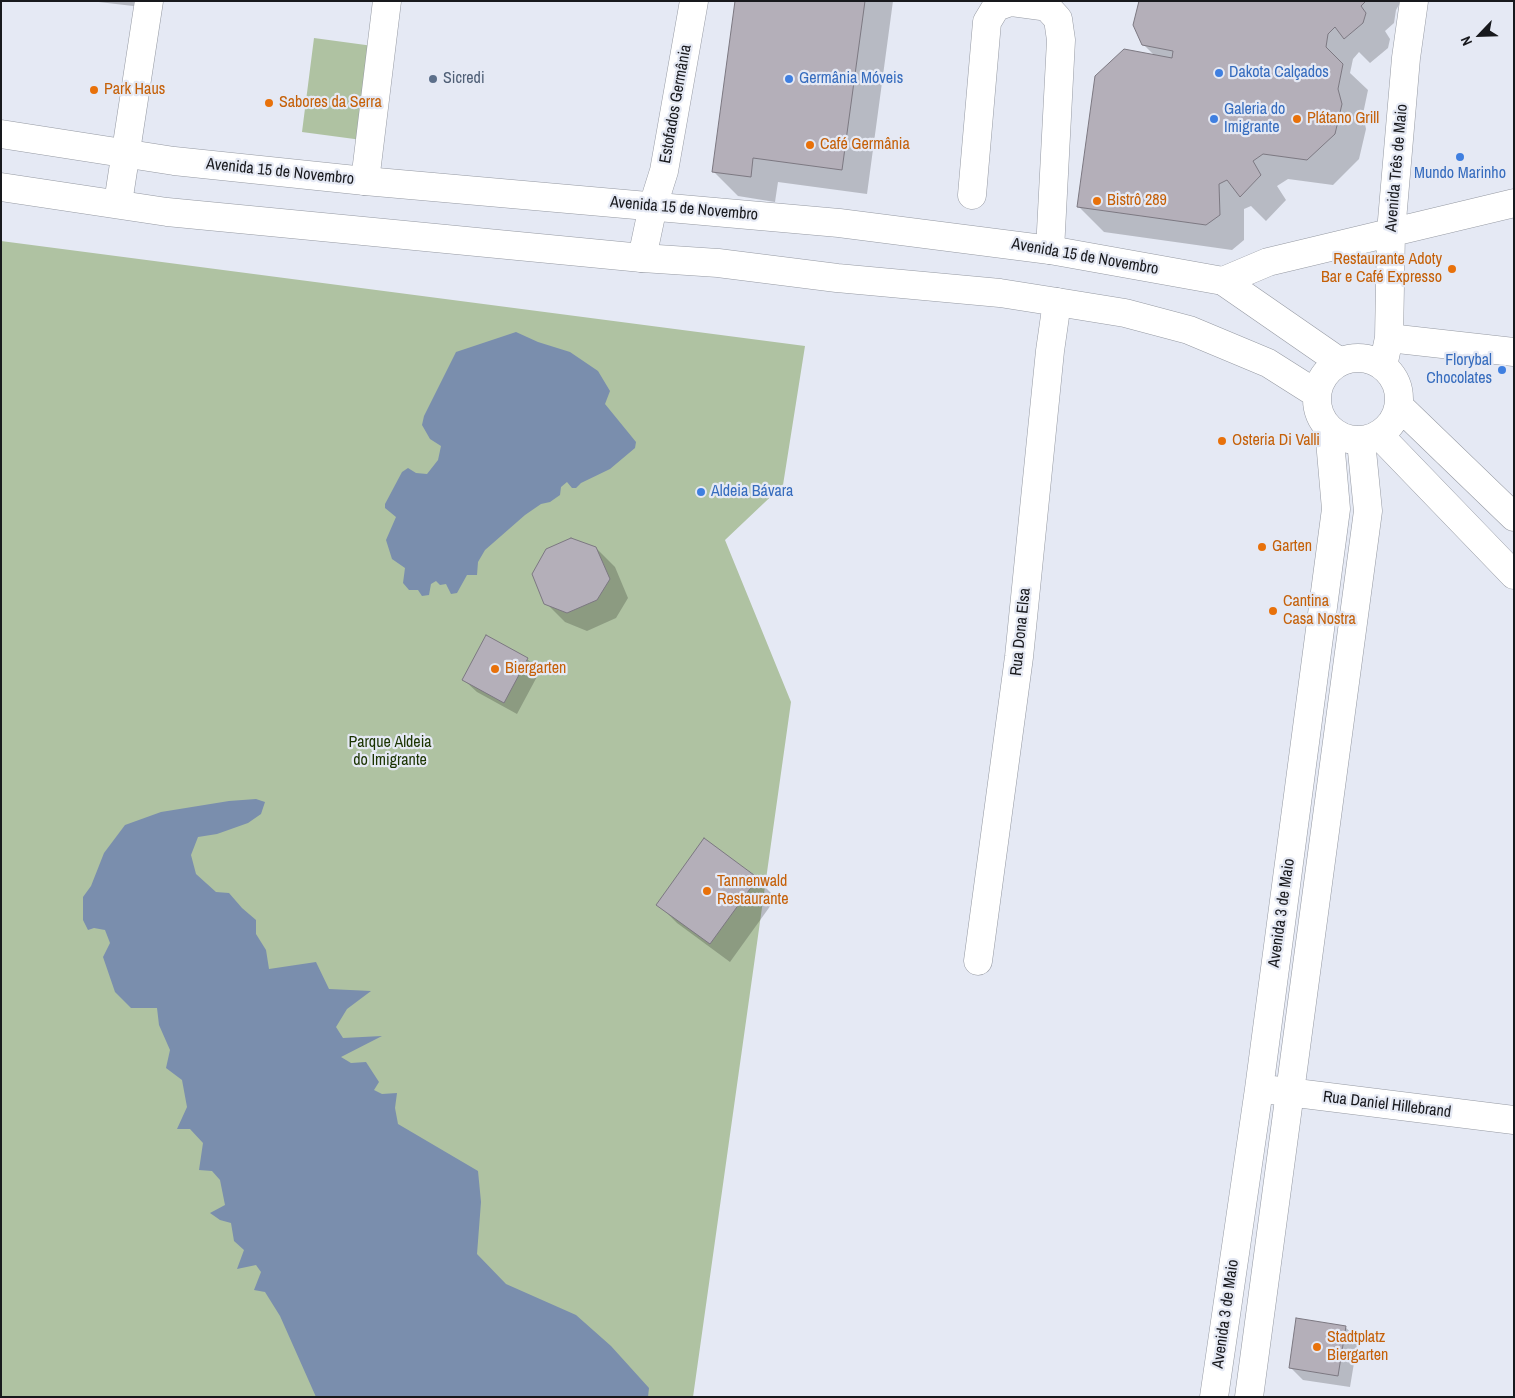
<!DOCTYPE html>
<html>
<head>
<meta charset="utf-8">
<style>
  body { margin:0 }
  #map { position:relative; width:1515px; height:1398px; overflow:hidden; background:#e5e9f4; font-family:"Archivo Narrow",sans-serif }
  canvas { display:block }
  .frame { position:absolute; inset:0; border:2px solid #18191d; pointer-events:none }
  .north { position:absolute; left:1455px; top:10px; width:50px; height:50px; -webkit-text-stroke:4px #e5e9f4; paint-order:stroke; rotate:246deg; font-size:14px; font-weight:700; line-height:20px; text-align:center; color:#18191d }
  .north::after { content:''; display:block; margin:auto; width:18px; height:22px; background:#18191d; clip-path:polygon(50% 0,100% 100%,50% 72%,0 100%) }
</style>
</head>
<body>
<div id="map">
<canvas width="1515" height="1398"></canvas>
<div class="frame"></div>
<div class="north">N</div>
</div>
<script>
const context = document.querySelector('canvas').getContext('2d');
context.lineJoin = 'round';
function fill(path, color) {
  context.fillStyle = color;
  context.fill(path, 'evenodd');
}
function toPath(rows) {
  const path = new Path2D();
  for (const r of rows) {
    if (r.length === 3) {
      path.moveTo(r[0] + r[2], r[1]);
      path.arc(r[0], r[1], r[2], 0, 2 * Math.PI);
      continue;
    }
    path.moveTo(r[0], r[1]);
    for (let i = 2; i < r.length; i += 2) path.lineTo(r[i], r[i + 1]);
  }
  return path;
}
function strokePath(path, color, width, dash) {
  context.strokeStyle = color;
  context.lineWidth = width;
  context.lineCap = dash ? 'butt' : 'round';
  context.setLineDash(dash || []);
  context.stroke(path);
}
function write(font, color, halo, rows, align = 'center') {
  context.font = font + ' "Archivo Narrow",sans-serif';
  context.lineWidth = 4.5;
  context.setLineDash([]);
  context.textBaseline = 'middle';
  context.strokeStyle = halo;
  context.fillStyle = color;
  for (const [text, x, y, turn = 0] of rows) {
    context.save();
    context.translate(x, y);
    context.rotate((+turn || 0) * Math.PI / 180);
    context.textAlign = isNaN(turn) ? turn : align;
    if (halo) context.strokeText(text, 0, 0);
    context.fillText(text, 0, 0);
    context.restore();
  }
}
const green = toPath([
  [314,38,373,46,362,140,302,132],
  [1,241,805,346,783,485,725,540,791,702,693,1397,1,1397]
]);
const water = toPath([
  [516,332,538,342,570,352,598,371,610,391,605,404,636,442,635,448,610,469,581,483,576,488,572,488,567,482,561,487,560,495,550,502,541,504,525,515,485,550,478,562,477,575,467,575,457,593,451,594,446,584,440,585,436,581,431,584,429,595,422,596,418,590,409,590,403,583,405,568,392,559,386,540,396,517,385,508,385,504,402,472,408,468,416,473,427,474,438,460,441,446,430,439,422,425,424,416,456,352],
  [256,799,265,802,261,814,248,823,217,834,198,837,191,855,196,874,216,892,229,893,242,908,256,920,256,934,266,950,269,969,316,962,329,989,371,991,347,1009,336,1027,343,1038,382,1036,341,1057,351,1063,366,1062,379,1082,374,1090,382,1094,397,1093,395,1108,398,1124,478,1171,481,1202,477,1254,506,1284,576,1315,611,1346,649,1388,648,1397,316,1397,280,1316,265,1292,254,1290,261,1272,256,1265,237,1269,244,1250,234,1241,231,1223,220,1220,210,1213,225,1205,220,1180,212,1171,199,1170,203,1143,190,1129,177,1129,187,1107,182,1080,166,1068,170,1050,159,1025,157,1008,131,1008,115,992,103,957,110,943,105,930,94,928,88,930,83,920,83,897,91,886,104,853,125,825,161,812,229,801]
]);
const shadow = toPath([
  [90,1,160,1,159,9],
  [736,1,893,1,867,194,778,182,775,202,738,196,713,171],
  [1140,1,1401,1,1396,10,1394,23,1385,31,1390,39,1388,48,1370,63,1359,52,1353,59,1350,73,1368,90,1363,114,1366,129,1359,159,1333,185,1288,179,1277,186,1286,200,1266,221,1251,206,1244,209,1244,240,1232,250,1104,232,1079,207,1155,56,1143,44],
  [596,548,615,567,628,598,616,618,587,631,565,622,546,603],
  [527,659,540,671,517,714,477,692,464,680],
  [704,840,757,879,776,898,730,962,677,923,658,904],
  [1345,1327,1358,1339,1350,1387,1303,1380,1290,1367]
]);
const building = toPath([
  [735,1,865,1,842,170,753,158,751,177,712,172,735,1],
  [1139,1,1366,1,1361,6,1366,13,1363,23,1344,39,1335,27,1328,34,1326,47,1343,64,1338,89,1342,104,1335,134,1307,160,1263,154,1253,161,1261,175,1240,197,1227,180,1219,184,1220,215,1206,225,1077,207,1095,76,1124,49,1172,58,1173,51,1142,45,1133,25,1139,1],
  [571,538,596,547,610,579,597,600,567,613,544,604,532,574,546,549,571,538],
  [486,635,528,658,504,703,462,680,486,635],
  [704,838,758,878,710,944,656,905,704,838],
  [1296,1318,1346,1326,1338,1376,1289,1368,1296,1318]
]);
const minor = toPath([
  [365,181,387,1],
  [972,195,987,22,996,7,1010,2,1047,7,1058,19,1061,40,1050,250],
  [118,203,149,1],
  [642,258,653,206,664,171,694,1],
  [1223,281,1268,262,1514,203],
  [1389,338,1514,352],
  [1383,366,1389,338,1391,232,1406,58,1414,1],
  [978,961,1019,657,1050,351,1057,302],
  [1272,1090,1514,1120],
  [1214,1397,1259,1089,1336,509,1329,429],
  [1249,1397,1368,511,1361,441]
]);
const major = toPath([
  [1,134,174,161,365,181,839,223,1050,250,1223,281,1340,362],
  [1,187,167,212,642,258,718,263,837,278,1000,293,1057,302,1125,313,1189,330,1268,363,1317,394],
  [1358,399,41],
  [1399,406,1514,517],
  [1379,435,1514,575]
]);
const markers = [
  [1219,73,5,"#3f7fe0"],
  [433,79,5,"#5c6f8a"],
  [789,79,5,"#3f7fe0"],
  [94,90,5,"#e8710a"],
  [269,103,5,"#e8710a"],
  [1214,119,5,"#3f7fe0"],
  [1297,119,5,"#e8710a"],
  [810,145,5,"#e8710a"],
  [1460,157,5,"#3f7fe0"],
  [1097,201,5,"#e8710a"],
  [1452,269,5,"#e8710a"],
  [1502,370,5,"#3f7fe0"],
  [1222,441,5,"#e8710a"],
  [701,492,5,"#3f7fe0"],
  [1262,547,5,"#e8710a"],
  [1273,611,5,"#e8710a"],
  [495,669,5,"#e8710a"],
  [707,891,5,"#e8710a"],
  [1317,1347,5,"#e8710a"]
];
const shopNames = [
  ["Dakota Calçados",1229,73],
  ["Germânia Móveis",799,79],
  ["Galeria do",1224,110],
  ["Imigrante",1224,128],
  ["Mundo Marinho",1460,174,"center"],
  ["Florybal",1492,361,"right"],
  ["Chocolates",1492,379,"right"],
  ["Aldeia Bávara",711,492]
];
const serviceNames = [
  ["Sicredi",443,79]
];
const foodNames = [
  ["Park Haus",104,90],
  ["Sabores da Serra",279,103],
  ["Plátano Grill",1307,119],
  ["Café Germânia",820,145],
  ["Bistrô 289",1107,201],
  ["Restaurante Adoty",1442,260,"right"],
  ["Bar e Café Expresso",1442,278,"right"],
  ["Osteria Di Valli",1232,441],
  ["Garten",1272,547],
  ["Cantina",1283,602],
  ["Casa Nostra",1283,620],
  ["Biergarten",505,669],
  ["Tannenwald",717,882],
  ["Restaurante",717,900],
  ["Stadtplatz",1327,1338],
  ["Biergarten",1327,1356]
];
const streetNames = [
  ["Estofados Germânia",676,104,-80],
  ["Avenida Três de Maio",1397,168,-85],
  ["Avenida 15 de Novembro",280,172,6],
  ["Avenida 15 de Novembro",684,209,5],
  ["Avenida 15 de Novembro",1085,257,10],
  ["Rua Dona Elsa",1021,632,-84],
  ["Avenida 3 de Maio",1282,913,-82],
  ["Rua Daniel Hillebrand",1387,1105,7],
  ["Avenida 3 de Maio",1226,1314,-82]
];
const parkNames = [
  ["Parque Aldeia",390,743],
  ["do Imigrante",390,761]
];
fill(green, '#afc2a2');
fill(water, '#7a8ead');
fill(shadow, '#0003');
fill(building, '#b4afb9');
strokePath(building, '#7c7881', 1);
strokePath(minor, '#9599a2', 29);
strokePath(major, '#9599a2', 29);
strokePath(minor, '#fff', 28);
strokePath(major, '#fff', 28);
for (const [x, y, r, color] of markers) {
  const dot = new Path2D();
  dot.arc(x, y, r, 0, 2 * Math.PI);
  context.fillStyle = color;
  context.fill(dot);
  strokePath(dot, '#e5e9f4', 2);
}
write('16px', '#366cbe', '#e5e9f4', shopNames, 'left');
write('16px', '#4e5e75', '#e5e9f4', serviceNames, 'left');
write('16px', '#c56008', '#e5e9f4', foodNames, 'left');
write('16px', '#18191d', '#e5e9f4', streetNames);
write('16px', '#1a3300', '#e5e9f4', parkNames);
</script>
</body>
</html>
